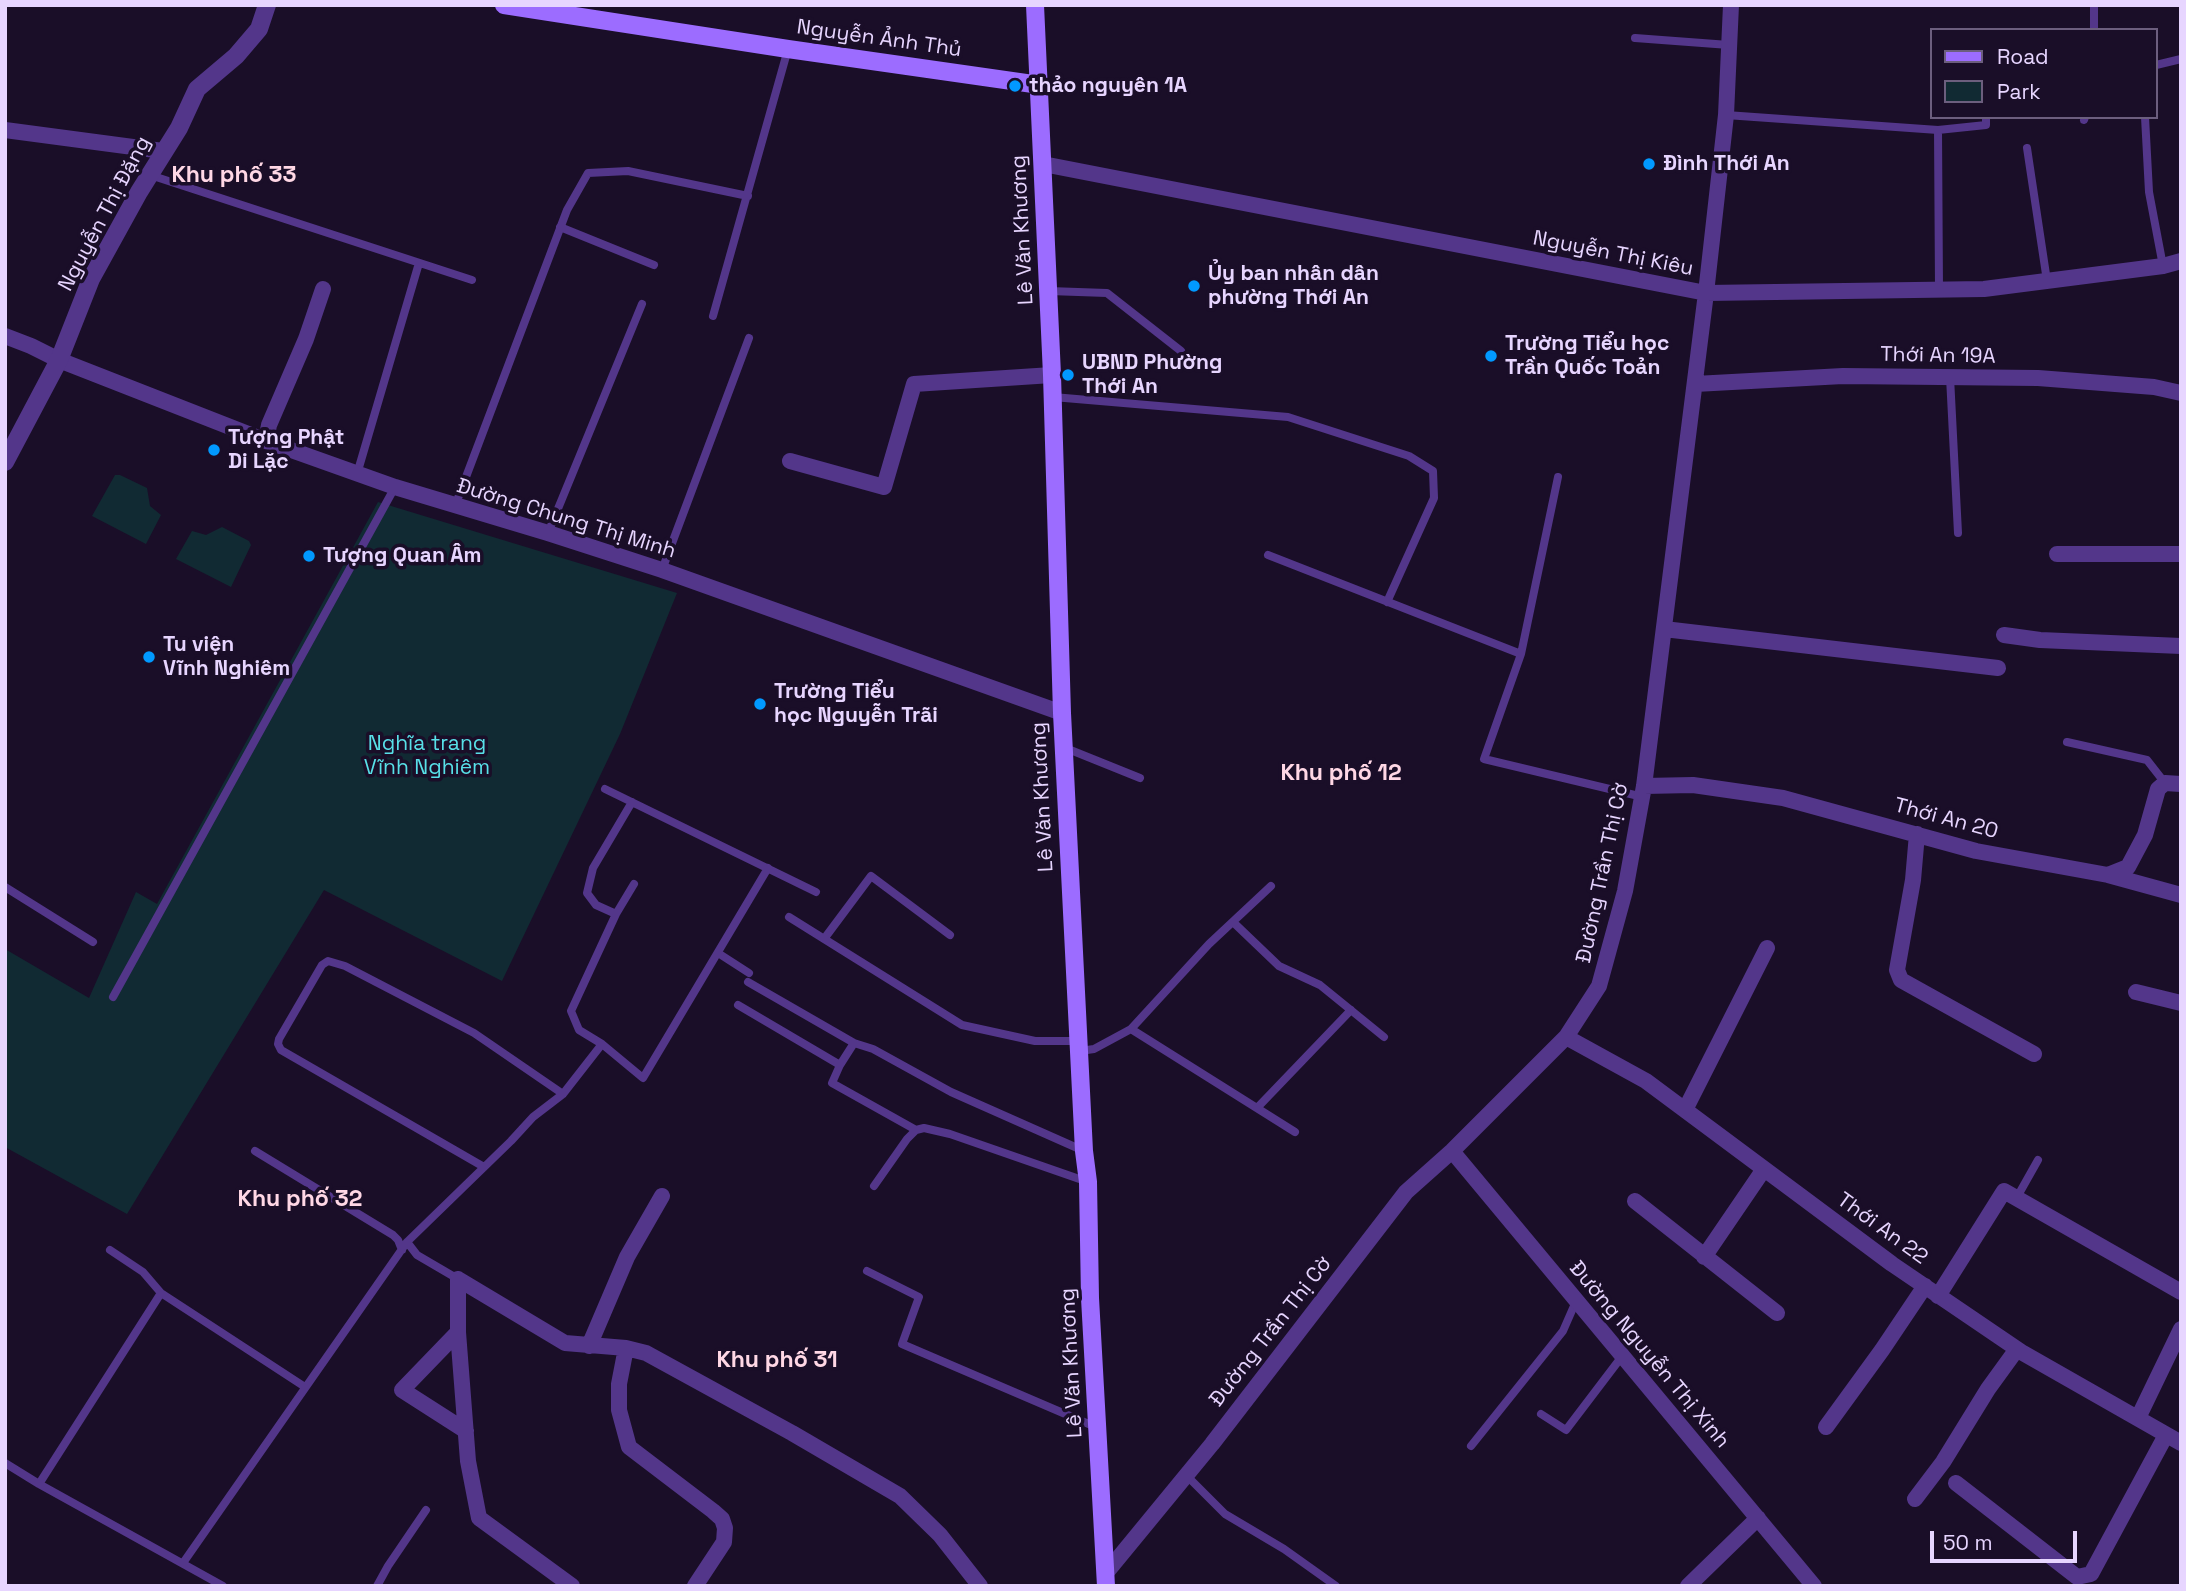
<!DOCTYPE html>
<html>
<head>
<meta charset="utf-8">
<style>
  body { margin:0 }
  #map { position:relative; width:2186px; height:1591px; overflow:hidden; background:#1a0e28; font-family:"Space Grotesk",sans-serif }
  canvas { display:block }
  .frame { position:absolute; inset:0; border:7px solid #e7d5ff; pointer-events:none }
  .legend { position:absolute; left:1930px; top:28px; width:228px; height:91px; box-sizing:border-box; background:#1a0e28; border:2px solid #6c5e7e; margin:0; padding:9px 12px; list-style:none; font-size:21px; color:#e7d5ff }
  .legend li { display:flex; align-items:center; gap:14px; height:35px }
  .legend b { width:35px; border:2px solid #6c5e7e }
  .scale { position:absolute; left:1930px; top:1531px; width:147px; height:32px; box-sizing:border-box; border:4px solid #e7d5ff; border-top:0; padding-left:9px; font-size:21px; line-height:24px; white-space:nowrap; color:#e7d5ff; -webkit-text-stroke:5px #1a0e28; paint-order:stroke }
</style>
</head>
<body>
<div id="map">
<canvas width="2186" height="1591"></canvas>
<div class="frame"></div>
<ul class="legend">
<li><b style="height:9px;background:#9c6cff"></b>Road</li>
<li><b style="height:19px;background:#112a33"></b>Park</li>
</ul>
<div class="scale">50 m</div>
</div>
<script>
const context = document.querySelector('canvas').getContext('2d');
context.lineJoin = 'round';
function fill(path, color) {
  context.fillStyle = color;
  context.fill(path, 'evenodd');
}
function toPath(rows) {
  const path = new Path2D();
  for (const r of rows) {
    path.moveTo(r[0], r[1]);
    for (let i = 2; i < r.length; i += 2) path.lineTo(r[i], r[i + 1]);
  }
  return path;
}
function strokePath(path, color, width, dash) {
  context.strokeStyle = color;
  context.lineWidth = width;
  context.lineCap = dash ? 'butt' : 'round';
  context.setLineDash(dash || []);
  context.stroke(path);
}
function write(font, color, halo, rows, align = 'center') {
  context.font = font + ' "Space Grotesk",sans-serif';
  context.lineWidth = 7;
  context.setLineDash([]);
  context.textBaseline = 'middle';
  context.strokeStyle = halo;
  context.fillStyle = color;
  for (const [text, x, y, turn = 0] of rows) {
    context.save();
    context.translate(x, y);
    context.rotate((+turn || 0) * Math.PI / 180);
    context.textAlign = isNaN(turn) ? turn : align;
    if (halo) context.strokeText(text, 0, 0);
    context.fillText(text, 0, 0);
    context.restore();
  }
}
const green = toPath([
  [115,475,120,475,147,488,150,506,161,515,146,544,92,516],
  [378,502,677,593,620,734,502,981,324,890,127,1214,5,1147,5,949,89,998,136,892,157,904],
  [222,527,249,541,251,545,231,587,176,559,192,531,206,535]
]);
const service = toPath([
  [2094,5,2094,30],
  [1635,38,1729,45],
  [2156,65,2181,59],
  [1726,115,1938,130,1939,289],
  [2145,117,2149,192,2163,266],
  [2084,120,2085,117],
  [1938,130,1986,125,1986,117],
  [2027,148,2047,281],
  [150,175,472,280],
  [560,227,654,265],
  [1049,291,1107,293,1181,351],
  [713,316,788,49],
  [1950,377,1958,533],
  [1053,397,1288,417,1409,456,1433,471,1434,498,1387,602],
  [357,474,419,263],
  [455,506,567,210,588,173,628,171,748,196],
  [548,533,642,304],
  [1268,555,1521,654,1484,759,1643,797],
  [662,570,749,338],
  [1521,654,1558,477],
  [2067,742,2147,760,2165,783],
  [1063,747,1140,778],
  [605,789,816,892],
  [634,884,616,914,571,1011,579,1030,602,1044,643,1078,768,868],
  [5,887,93,942],
  [616,914,596,905,587,893,593,868,632,802],
  [789,917,962,1025,1035,1041,1079,1041],
  [1233,922,1279,966,1320,985,1384,1037],
  [824,939,871,876,950,935],
  [718,953,749,973],
  [748,982,854,1043],
  [113,997,395,487],
  [738,1005,840,1065,832,1083,916,1130],
  [1131,1029,1295,1132],
  [1080,1051,1094,1049,1131,1029,1209,944,1271,886],
  [840,1065,854,1043,873,1049,951,1092,1084,1151],
  [1257,1108,1351,1010],
  [255,1151,393,1235,398,1240,402,1250],
  [484,1167,281,1050,278,1044,279,1039,322,965,328,961,345,966,474,1033,563,1094],
  [874,1186,907,1139,916,1130,924,1128,950,1134,1088,1182],
  [2016,1199,2038,1160],
  [407,1242,417,1255,458,1279],
  [110,1250,143,1272,161,1293],
  [867,1271,919,1297,902,1344,1098,1428],
  [1541,1414,1566,1430,1623,1355],
  [1471,1446,1563,1331,1577,1299],
  [5,1463,39,1484,223,1586],
  [1186,1475,1225,1514,1284,1549,1336,1586],
  [39,1484,161,1293,305,1387],
  [183,1563,407,1242,511,1141,533,1117,563,1094,602,1044],
  [377,1586,388,1566,426,1510]
]);
const minor = toPath([
  [5,130,163,151],
  [1043,164,1706,293,1984,289,2163,266,2181,261],
  [5,336,31,346,59,360,266,441,395,487,548,533,662,570,1062,713],
  [1695,384,1843,376,2038,378,2154,387,2181,393],
  [266,441,269,425,306,339,323,289],
  [790,461,884,487,914,384,1052,375],
  [2057,554,2181,554],
  [1664,629,1998,668],
  [2004,635,2040,640,2181,646],
  [1644,786,1693,785,1783,798,1976,851,2108,875,2128,867,2145,835,2158,789,2165,783,2181,784],
  [1917,834,1913,880,1897,970,1901,980,2034,1054],
  [2108,875,2181,895],
  [2136,992,2181,1003],
  [1566,1037,1646,1081,1892,1264,2023,1353,2181,1443],
  [1685,1110,1767,948],
  [1452,1151,1814,1586],
  [1635,1201,1777,1313],
  [1704,1257,1764,1169],
  [458,1279,565,1343,626,1348,646,1353,792,1433,900,1496,940,1535,980,1586],
  [458,1279,458,1332,468,1461,479,1518,572,1586],
  [1938,1296,2004,1191,2181,1292],
  [458,1332,402,1390,466,1431],
  [589,1346,627,1257,662,1196],
  [626,1348,619,1384,619,1410,629,1447,713,1511,722,1519,725,1528,724,1542,695,1586],
  [2138,1418,2181,1329],
  [1826,1427,1882,1350,1925,1286],
  [1956,1483,2077,1577,2091,1574,2166,1435],
  [1915,1499,1943,1462,1988,1389,2017,1349],
  [1106,1573,1212,1444,1406,1192,1452,1151,1566,1037,1599,986,1625,891,1644,786,1706,293,1726,115,1731,5],
  [1688,1586,1758,1518]
]);
const tertiary = toPath([
  [5,462,59,360,91,279,139,192,179,128,197,89,236,56,259,29,267,5]
]);
const secondary = toPath([
  [504,5,788,49,1040,85],
  [1035,5,1052,375,1062,713,1084,1151,1088,1182,1090,1298,1106,1586]
]);
const markers = [
  [1015,86,7,"#0199ff"],
  [1649,164,7,"#0199ff"],
  [1194,286,7,"#0199ff"],
  [1491,356,7,"#0199ff"],
  [1068,375,7,"#0199ff"],
  [214,450,7,"#0199ff"],
  [309,556,7,"#0199ff"],
  [149,657,7,"#0199ff"],
  [760,704,7,"#0199ff"]
];
const streetNames = [
  ["Nguyễn Ảnh Thủ",879,39,8],
  ["Nguyễn Thị Đặng",105,214,-62],
  ["Lê Văn Khương",1023,230,-93],
  ["Nguyễn Thị Kiêu",1613,254,11],
  ["Thới An 19A",1938,356,1],
  ["Đường Chung Thị Minh",566,519,17],
  ["Lê Văn Khương",1043,797,-93],
  ["Thới An 20",1946,819,15],
  ["Đường Trần Thị Cờ",1603,873,-78],
  ["Thới An 22",1882,1229,36],
  ["Đường Trần Thị Cờ",1271,1332,-52],
  ["Đường Nguyễn Thị Xinh",1649,1355,50],
  ["Lê Văn Khương",1072,1363,-93]
];
const poiNames = [
  ["thảo nguyên 1A",1029,86],
  ["Đình Thới An",1663,164],
  ["Ủy ban nhân dân",1208,274],
  ["phường Thới An",1208,298],
  ["Trường Tiểu học",1505,344],
  ["Trần Quốc Toản",1505,368],
  ["UBND Phường",1082,363],
  ["Thới An",1082,387],
  ["Tượng Phật",228,438],
  ["Di Lặc",228,462],
  ["Tượng Quan Âm",323,556],
  ["Tu viện",163,645],
  ["Vĩnh Nghiêm",163,669],
  ["Trường Tiểu",774,692],
  ["học Nguyễn Trãi",774,716]
];
const parkNames = [
  ["Nghĩa trang",427,744],
  ["Vĩnh Nghiêm",427,768]
];
const neighbourhoodNames = [
  ["Khu phố 33",234,176],
  ["Khu phố 12",1341,774],
  ["Khu phố 32",300,1200],
  ["Khu phố 31",777,1361]
];
fill(green, '#112a33');
strokePath(service, '#53368a', 8);
strokePath(minor, '#53368a', 16);
strokePath(tertiary, '#53368a', 18);
strokePath(secondary, '#9c6cff', 18);
for (const [x, y, r, color] of markers) {
  const dot = new Path2D();
  dot.arc(x, y, r, 0, 2 * Math.PI);
  context.fillStyle = color;
  context.fill(dot);
  strokePath(dot, '#1a0e28', 2.5);
}
write('21px', '#e7d5ff', '#1a0e28', streetNames);
write('bold 21px', '#e7d5ff', '#1a0e28', poiNames, 'left');
write('21px', '#58e0e8', '#1a0e28', parkNames);
write('bold 23px', '#ffd7e5', '#1a0e28', neighbourhoodNames);
</script>
</body>
</html>
